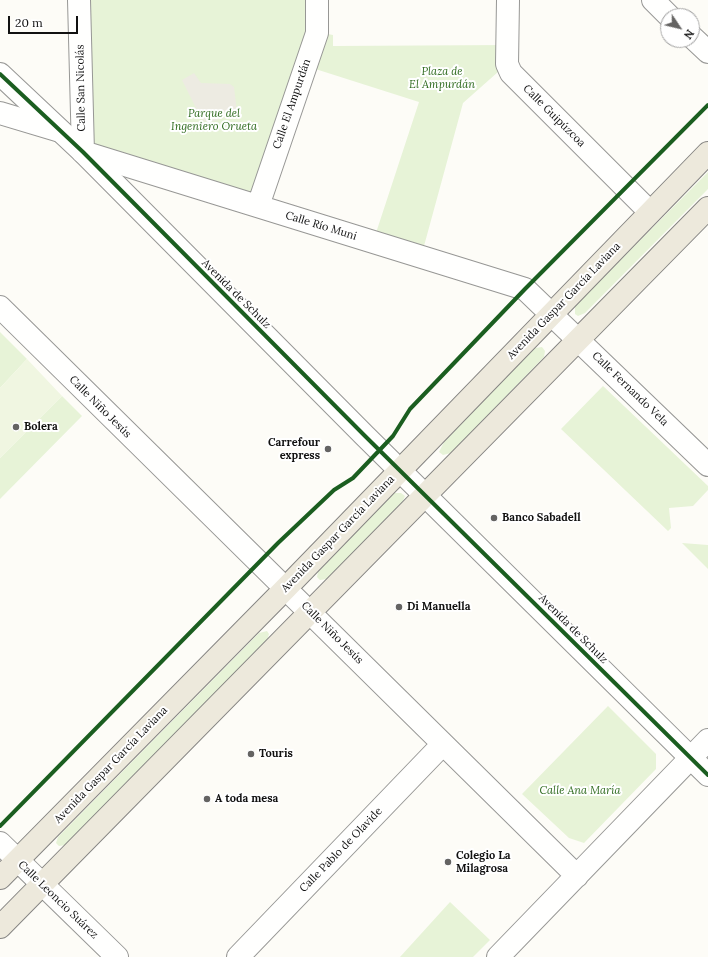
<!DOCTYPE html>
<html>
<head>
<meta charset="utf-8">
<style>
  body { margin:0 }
  #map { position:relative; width:708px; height:957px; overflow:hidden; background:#fdfcf7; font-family:Lora,serif }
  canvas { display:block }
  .north { position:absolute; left:660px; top:8px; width:40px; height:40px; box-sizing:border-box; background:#fff; border:1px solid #a0a0a0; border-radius:50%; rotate:125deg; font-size:11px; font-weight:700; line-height:16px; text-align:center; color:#111 }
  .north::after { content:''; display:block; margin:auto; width:14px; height:18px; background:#646362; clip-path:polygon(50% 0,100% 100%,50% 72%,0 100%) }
  .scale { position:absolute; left:8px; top:16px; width:70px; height:18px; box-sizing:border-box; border:2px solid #111; border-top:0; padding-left:5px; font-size:12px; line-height:14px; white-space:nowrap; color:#111; -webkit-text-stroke:3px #fff; paint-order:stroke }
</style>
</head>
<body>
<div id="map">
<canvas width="708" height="957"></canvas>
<div class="north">N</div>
<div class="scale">20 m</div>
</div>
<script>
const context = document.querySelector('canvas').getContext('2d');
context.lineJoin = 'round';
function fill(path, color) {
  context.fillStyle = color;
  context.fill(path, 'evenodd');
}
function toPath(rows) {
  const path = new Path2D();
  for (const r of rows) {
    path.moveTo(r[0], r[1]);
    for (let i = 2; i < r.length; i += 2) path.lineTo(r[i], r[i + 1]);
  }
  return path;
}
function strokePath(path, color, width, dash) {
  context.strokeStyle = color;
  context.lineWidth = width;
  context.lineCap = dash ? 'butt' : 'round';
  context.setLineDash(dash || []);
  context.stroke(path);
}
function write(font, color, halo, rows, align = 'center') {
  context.font = font + ' Lora,serif';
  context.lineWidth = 4;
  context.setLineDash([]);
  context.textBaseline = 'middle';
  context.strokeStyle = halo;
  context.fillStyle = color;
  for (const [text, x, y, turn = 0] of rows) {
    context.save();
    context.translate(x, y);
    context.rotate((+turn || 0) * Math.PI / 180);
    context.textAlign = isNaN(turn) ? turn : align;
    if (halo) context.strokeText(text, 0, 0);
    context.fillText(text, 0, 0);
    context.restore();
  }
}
const green = toPath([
  [79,0,317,0,317,32,333,35,333,46,507,45,507,64,463,103,421,257,373,242,419,102,306,66,258,206,83,152],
  [708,172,708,189,585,313,578,316,575,314,575,306],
  [0,332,27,359,0,388],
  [542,347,545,351,544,357,451,453,443,455,439,452,445,440,535,348],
  [603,386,708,486,708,490,693,506,669,508,671,528,668,531,561,429],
  [62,396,82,416,0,499,0,458],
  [393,493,401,493,405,496,402,503,327,579,320,580,317,577,318,572],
  [682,543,708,545,708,569],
  [267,631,269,634,267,641,66,845,59,846,56,843,58,837,259,633],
  [608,706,656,754,656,769,584,843,569,838,522,794],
  [450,902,490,940,473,957,400,957]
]);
const pitch = toPath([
  [27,359,62,396,0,458,0,388]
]);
const plaza = toPath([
  [194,73,201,83,230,84,234,87,237,112,212,122,202,120,182,80]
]);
const minor = toPath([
  [79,0,83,152,525,289,708,465],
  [508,0,507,64,511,73,650,212],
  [653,0,669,16],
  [692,37,708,52],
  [0,113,60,131],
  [258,206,317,33,317,0],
  [0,307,577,876],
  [0,843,117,957],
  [238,957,443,744],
  [498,957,708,740]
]);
const tertiary = toPath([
  [0,74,83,152,365,436,708,775]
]);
const primary = toPath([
  [0,878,286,588,708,153],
  [0,927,708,208]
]);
const cycleway = toPath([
  [0,74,83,152,365,436,708,775],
  [0,826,278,543,334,490,353,478,393,436,410,409,525,289,708,105]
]);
const markers = [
  [16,427,4,"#646362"],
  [328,449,4,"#646362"],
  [494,518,4,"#646362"],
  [399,607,4,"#646362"],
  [251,754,4,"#646362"],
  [207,799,4,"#646362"],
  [448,862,4,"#646362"]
];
const parkNames = [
  ["Plaza de",442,72],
  ["El Ampurdán",442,85],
  ["Parque del",214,114],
  ["Ingeniero Orueta",214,127],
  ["Calle Ana María",580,791]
];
const streetNames = [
  ["Calle San Nicolás",81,88,-91],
  ["Calle El Ampurdán",292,104,-71],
  ["Calle Guipúzcoa",554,116,45],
  ["Calle Río Muni",321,226,17],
  ["Avenida de Schulz",236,294,45],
  ["Avenida Gaspar García Laviana",564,301,-46],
  ["Calle Fernando Vela",630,389,44],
  ["Calle Niño Jesús",100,407,45],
  ["Avenida Gaspar García Laviana",338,534,-46],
  ["Avenida de Schulz",573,629,45],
  ["Calle Niño Jesús",332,633,45],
  ["Avenida Gaspar García Laviana",111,765,-46],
  ["Calle Pablo de Olavide",341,850,-46],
  ["Calle Leoncio Suárez",58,900,44]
];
const poiNames = [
  ["Bolera",24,427],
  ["Carrefour",320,443,"right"],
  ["express",320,456,"right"],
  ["Banco Sabadell",502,518],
  ["Di Manuella",407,607],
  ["Touris",259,754],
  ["A toda mesa",215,799],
  ["Colegio La",456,856],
  ["Milagrosa",456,869]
];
fill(green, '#e7f3d7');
fill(pitch, '#f0f6e1');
fill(plaza, '#edebe2');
strokePath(minor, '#979795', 24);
strokePath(tertiary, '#979795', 24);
strokePath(primary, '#858482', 24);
strokePath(minor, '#fffffe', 22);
strokePath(tertiary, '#fffffe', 22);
strokePath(primary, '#ede9dc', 22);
strokePath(cycleway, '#1b5e20', 4);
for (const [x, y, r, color] of markers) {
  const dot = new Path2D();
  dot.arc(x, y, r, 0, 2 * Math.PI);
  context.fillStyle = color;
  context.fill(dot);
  strokePath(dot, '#fff', 1.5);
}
write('italic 11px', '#2f6b1f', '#fff', parkNames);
write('11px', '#111', '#fff', streetNames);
write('bold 11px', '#111', '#fff', poiNames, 'left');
</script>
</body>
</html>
